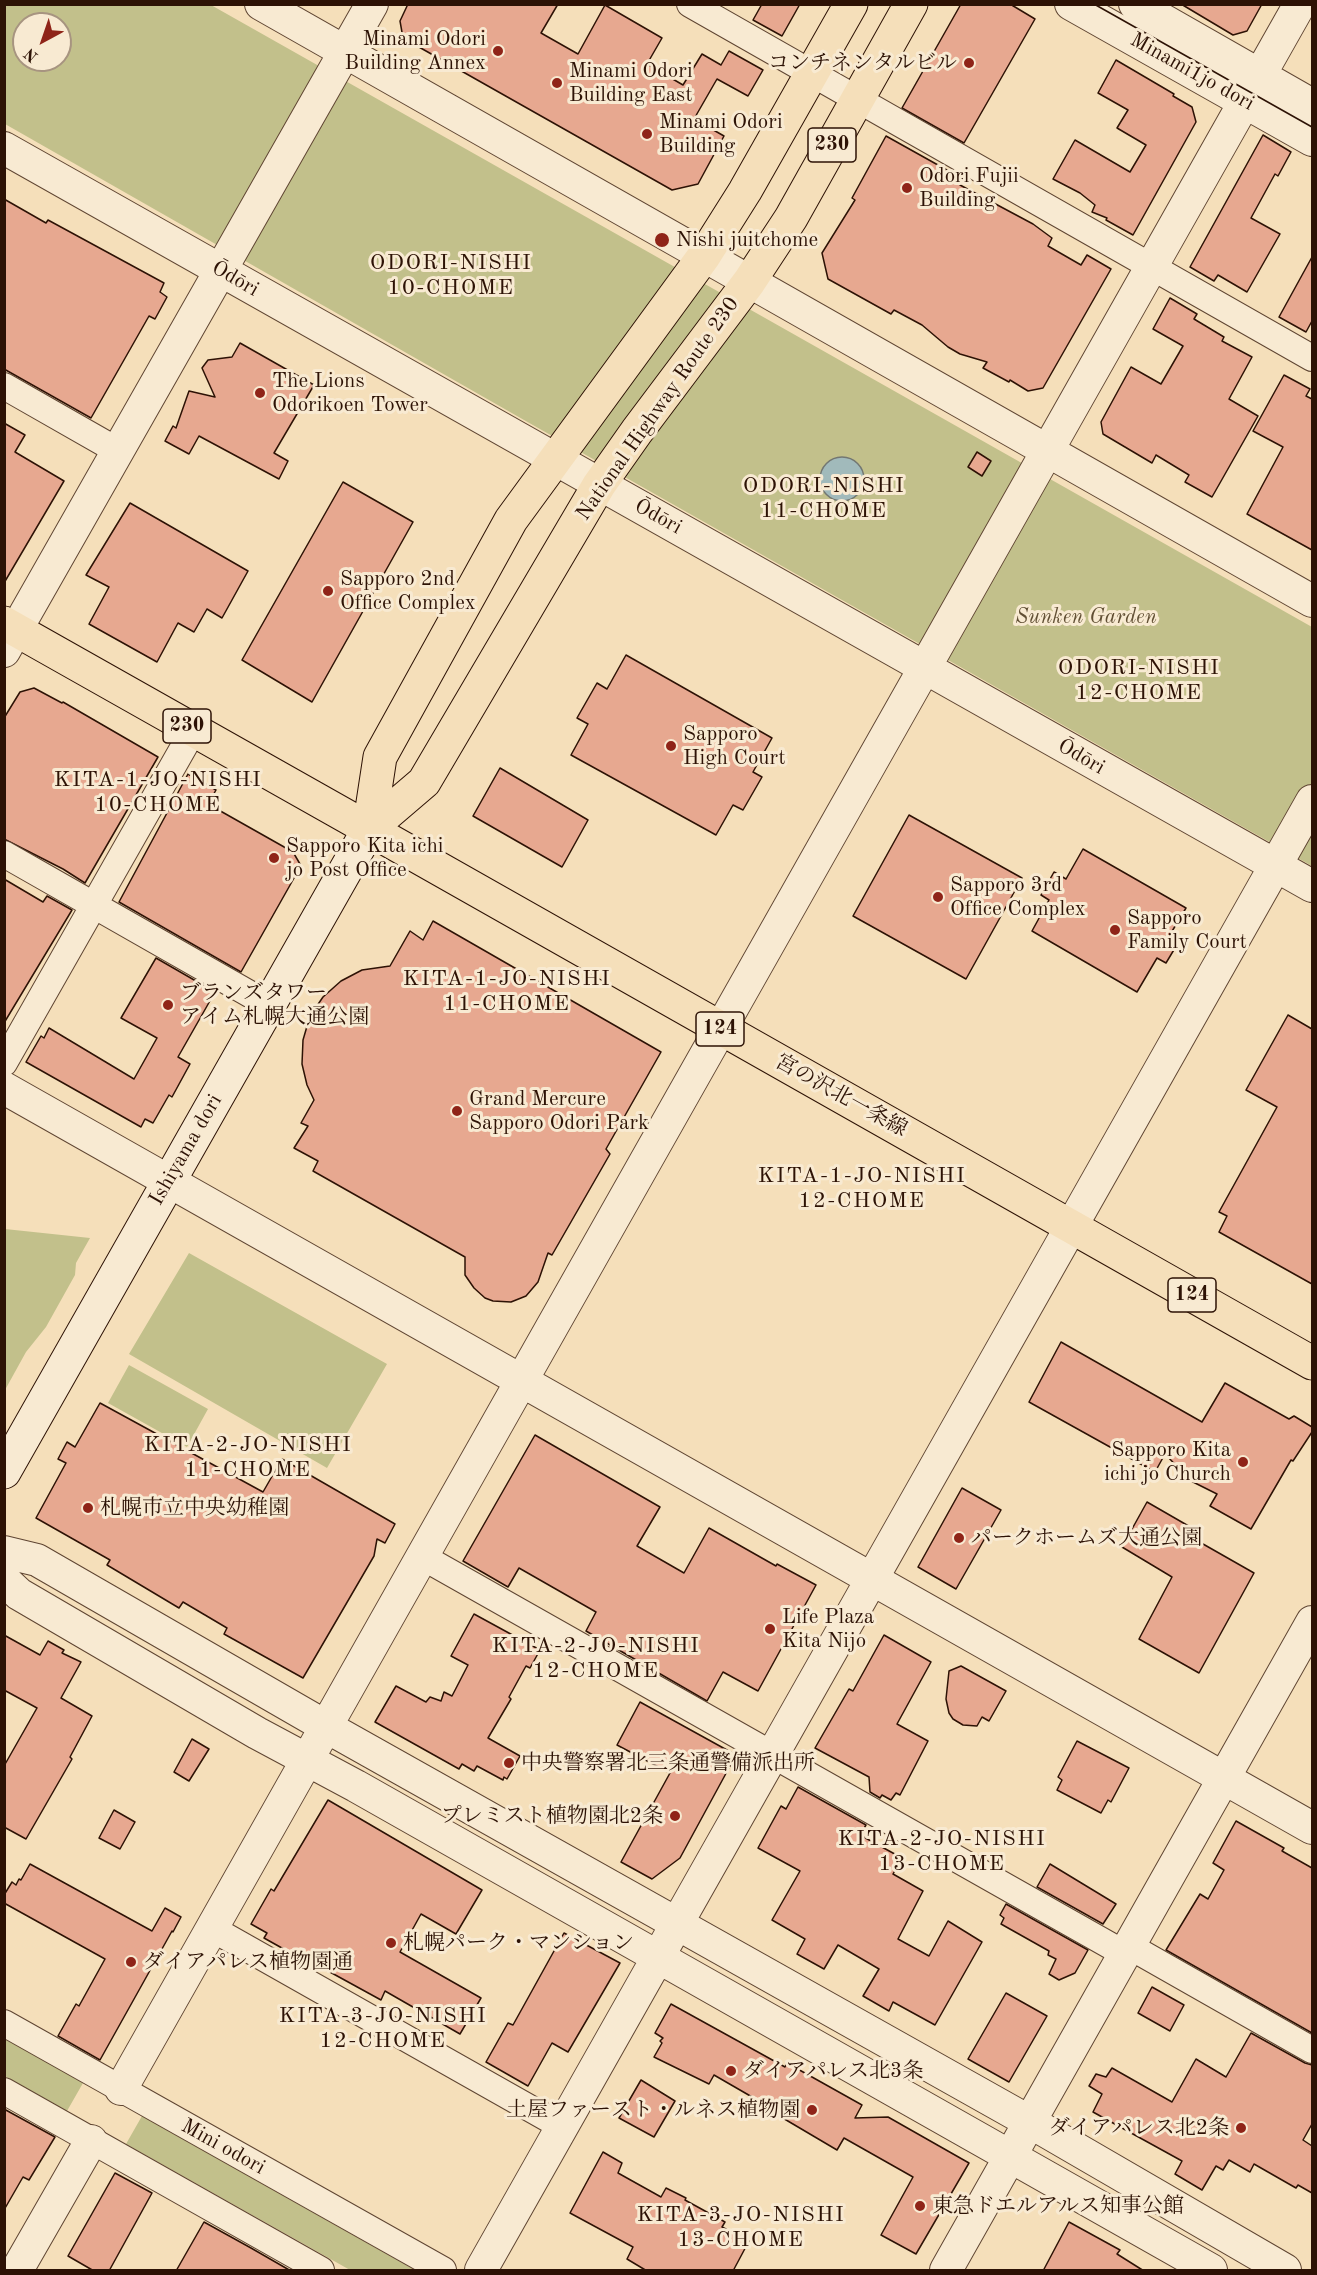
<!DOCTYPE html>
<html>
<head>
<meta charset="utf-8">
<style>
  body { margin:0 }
  #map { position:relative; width:1317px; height:2275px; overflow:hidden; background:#f5dfba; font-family:"Old Standard TT",serif }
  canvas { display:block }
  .frame { position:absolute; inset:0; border:6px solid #2d1205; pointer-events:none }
  .north { position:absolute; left:12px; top:12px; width:60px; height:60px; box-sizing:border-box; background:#f8ead2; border:2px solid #a79480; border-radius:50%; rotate:220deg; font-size:16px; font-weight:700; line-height:24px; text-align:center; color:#2d1205 }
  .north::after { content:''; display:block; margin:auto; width:21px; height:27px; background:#8f2418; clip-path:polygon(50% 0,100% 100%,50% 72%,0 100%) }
</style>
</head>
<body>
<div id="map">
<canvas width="1317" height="2275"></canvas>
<div class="frame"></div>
<div class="north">N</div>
</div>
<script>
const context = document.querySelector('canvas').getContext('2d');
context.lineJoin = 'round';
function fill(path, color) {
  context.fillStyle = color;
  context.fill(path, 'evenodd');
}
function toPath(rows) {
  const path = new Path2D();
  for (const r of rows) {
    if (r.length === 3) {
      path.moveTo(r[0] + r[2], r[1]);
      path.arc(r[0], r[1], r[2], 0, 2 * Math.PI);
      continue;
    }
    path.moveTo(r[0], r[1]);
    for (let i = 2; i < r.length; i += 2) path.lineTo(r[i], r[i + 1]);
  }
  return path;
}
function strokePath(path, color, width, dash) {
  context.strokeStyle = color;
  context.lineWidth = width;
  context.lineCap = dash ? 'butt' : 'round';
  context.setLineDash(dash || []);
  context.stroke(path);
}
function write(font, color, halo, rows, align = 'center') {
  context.font = font + ' "Old Standard TT","Noto Serif JP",serif';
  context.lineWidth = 6;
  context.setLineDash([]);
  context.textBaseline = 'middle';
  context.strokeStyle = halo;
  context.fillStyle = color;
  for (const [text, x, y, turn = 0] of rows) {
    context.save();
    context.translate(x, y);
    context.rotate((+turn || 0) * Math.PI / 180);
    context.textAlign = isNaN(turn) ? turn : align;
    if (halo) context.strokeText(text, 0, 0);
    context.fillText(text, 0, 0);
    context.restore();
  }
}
const green = toPath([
  [5,5,211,5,1312,627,1312,866,524,420,5,124],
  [24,24,60,24,60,60,24,60],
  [5,1229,90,1238,76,1263,75,1275,46,1327,26,1352,5,1390],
  [189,1253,387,1364,327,1468,129,1354],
  [129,1365,208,1409,187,1447,108,1403],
  [5,2038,83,2083,67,2111,5,2076],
  [142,2116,415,2270,350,2270,126,2144]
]);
const water = toPath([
  [842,479,22]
]);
const building = toPath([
  [408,4,558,4,541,33,578,54,605,5,662,38,647,64,683,85,702,54,721,65,729,51,763,70,748,96,717,79,694,119,724,136,698,184,672,190,403,38,400,21,408,4],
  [762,4,800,4,782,36,753,20,762,4],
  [961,4,1010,4,1035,19,964,143,902,108,961,4],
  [1181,4,1262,4,1247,31,1233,35,1181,4],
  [1116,60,1174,94,1173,96,1192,107,1196,122,1133,235,1106,220,1107,218,1092,212,1095,205,1080,193,1053,179,1075,140,1130,172,1146,145,1117,128,1128,110,1098,93,1116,60],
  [1263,135,1291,152,1278,176,1275,174,1251,218,1280,234,1247,292,1218,275,1214,281,1190,267,1263,135],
  [886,136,963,179,960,185,1033,224,1052,238,1048,246,1081,265,1087,255,1111,269,1043,388,1028,391,1010,380,1009,382,983,368,987,362,960,354,948,347,922,325,894,310,891,314,828,279,822,253,855,200,852,198,886,136],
  [4,199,46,223,48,220,164,283,160,292,167,297,155,319,149,316,91,418,4,369,4,199],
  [1312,257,1312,321,1306,332,1279,317,1312,257],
  [1170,298,1197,314,1194,319,1224,337,1222,341,1252,357,1229,399,1258,416,1212,497,1185,482,1189,475,1156,455,1152,463,1103,434,1101,422,1131,367,1161,384,1183,346,1153,329,1170,298],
  [240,343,314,385,274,453,288,461,279,479,199,436,189,454,165,441,173,426,176,428,189,391,215,397,202,368,208,360,232,357,240,343],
  [1284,375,1310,389,1306,396,1312,399,1312,550,1247,514,1283,447,1253,431,1284,375],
  [4,423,25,435,15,452,64,481,4,583,4,423],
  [977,452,991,461,982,476,968,467,977,452],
  [343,482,413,522,312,702,242,660,343,482],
  [130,503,248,571,222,618,207,609,194,632,178,623,157,662,89,624,109,587,86,575,130,503],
  [626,655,772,738,753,772,762,777,743,810,733,805,716,835,571,755,588,724,577,718,597,683,607,689,626,655],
  [34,688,62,703,63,702,158,757,85,883,63,869,4,839,4,718,20,692,34,688],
  [500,768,588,820,562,867,473,816,500,768],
  [188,774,216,790,208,804,293,852,300,864,298,871,241,972,119,902,188,774],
  [909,815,1022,878,966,979,853,916,909,815],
  [1083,849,1186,908,1168,938,1178,943,1166,963,1157,958,1137,992,1032,931,1049,900,1041,895,1054,872,1066,879,1083,849],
  [4,879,43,902,47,896,72,910,4,1023,4,879],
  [433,921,661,1052,606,1149,610,1154,552,1255,548,1253,538,1282,526,1296,511,1302,493,1301,485,1298,474,1288,465,1275,465,1257,313,1171,318,1161,294,1148,308,1126,301,1123,314,1100,307,1085,302,1064,303,1040,310,1016,323,997,341,981,362,970,390,966,410,931,423,940,433,921],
  [156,958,215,992,178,1057,190,1064,172,1097,169,1095,153,1123,145,1119,141,1127,26,1062,41,1036,44,1038,49,1028,134,1079,157,1038,121,1018,156,958],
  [1288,1015,1312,1029,1312,1284,1219,1232,1227,1216,1219,1212,1277,1107,1246,1090,1288,1015],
  [1061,1342,1202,1422,1225,1383,1289,1419,1294,1416,1312,1427,1312,1432,1293,1461,1291,1460,1251,1529,1210,1506,1217,1494,1191,1481,1165,1454,1155,1472,1029,1402,1061,1342],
  [100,1403,263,1492,282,1459,395,1524,385,1543,377,1539,374,1556,303,1678,224,1634,227,1628,183,1602,179,1608,107,1565,110,1560,36,1518,66,1463,58,1459,67,1442,75,1447,100,1403],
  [535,1435,660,1507,637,1546,684,1573,709,1528,776,1566,777,1564,816,1585,758,1691,723,1672,707,1701,586,1631,596,1612,519,1568,508,1587,463,1561,535,1435],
  [962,1488,1001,1510,956,1589,918,1567,962,1488],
  [1147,1502,1199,1532,1196,1540,1254,1573,1199,1673,1139,1639,1172,1577,1122,1547,1147,1502],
  [474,1614,540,1650,530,1668,526,1666,509,1697,511,1699,488,1738,520,1756,507,1779,504,1777,503,1780,477,1766,474,1771,462,1764,459,1769,375,1722,396,1686,426,1702,430,1697,441,1701,444,1692,452,1696,468,1665,451,1656,474,1614],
  [4,1635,40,1655,48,1641,64,1650,62,1653,81,1662,61,1698,92,1716,70,1757,72,1759,26,1839,4,1827,4,1766,37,1708,4,1690,4,1635],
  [884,1635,931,1662,897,1724,928,1741,900,1795,896,1793,891,1800,882,1795,880,1798,870,1792,869,1777,815,1748,849,1689,853,1691,884,1635],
  [961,1666,1006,1691,989,1721,982,1717,977,1726,963,1725,953,1719,949,1713,946,1699,949,1671,961,1666],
  [640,1702,736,1755,680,1858,652,1879,621,1862,670,1773,617,1745,640,1702],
  [192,1739,209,1749,189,1781,174,1772,192,1739],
  [1077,1741,1129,1768,1111,1802,1108,1800,1101,1813,1057,1790,1062,1780,1058,1777,1077,1741],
  [798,1787,866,1825,860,1835,902,1858,893,1874,923,1891,898,1939,929,1956,948,1921,982,1942,935,2025,893,2002,889,2011,863,1996,879,1969,838,1945,824,1969,797,1954,805,1939,772,1920,800,1871,758,1848,781,1806,786,1809,798,1787],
  [328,1800,482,1890,456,1934,421,1914,400,1952,481,1998,460,2034,385,1991,381,2000,308,1960,307,1962,264,1938,267,1933,251,1924,271,1889,274,1891,328,1800],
  [114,1810,135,1822,120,1849,99,1838,114,1810],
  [1236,1821,1284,1848,1282,1851,1312,1868,1312,2033,1166,1950,1200,1894,1208,1899,1224,1870,1213,1863,1236,1821],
  [30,1864,152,1931,165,1908,181,1917,173,1932,172,1931,100,2060,58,2036,76,2004,79,2006,105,1959,4,1903,4,1895,12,1882,16,1885,19,1879,21,1880,30,1864],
  [1050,1864,1116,1904,1103,1924,1037,1887,1050,1864],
  [1006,1904,1088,1950,1075,1973,1059,1980,1049,1974,1056,1959,1048,1955,1049,1951,1001,1924,1004,1918,1000,1915,1006,1904],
  [564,1933,620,1963,568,2052,552,2043,528,2086,486,2062,508,2023,513,2025,564,1933],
  [1152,1987,1184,2005,1170,2031,1138,2013,1152,1987],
  [1006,1993,1047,2016,1009,2082,968,2059,1006,1993],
  [671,2004,785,2067,787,2063,862,2105,855,2118,888,2117,969,2163,916,2254,881,2235,913,2177,844,2138,837,2150,776,2114,774,2116,756,2106,759,2101,714,2075,709,2084,654,2057,662,2043,660,2041,663,2038,655,2033,671,2004],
  [1251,2033,1305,2063,1312,2065,1312,2124,1303,2140,1312,2146,1312,2193,1298,2185,1296,2188,1254,2164,1250,2172,1229,2160,1223,2170,1216,2166,1202,2190,1175,2174,1182,2161,1093,2112,1102,2094,1089,2086,1096,2074,1106,2077,1112,2068,1172,2102,1196,2059,1226,2077,1251,2033],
  [641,2080,675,2101,654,2137,619,2118,641,2080],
  [4,2109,55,2137,29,2180,23,2177,4,2210,4,2109],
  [603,2152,622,2163,618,2173,661,2197,666,2188,686,2198,685,2200,725,2222,722,2227,749,2241,733,2271,647,2271,627,2259,633,2247,570,2213,603,2152],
  [115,2173,152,2193,109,2271,94,2271,68,2256,115,2173],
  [204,2222,251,2248,291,2271,176,2271,204,2222],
  [1069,2222,1120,2250,1117,2254,1144,2271,1043,2271,1069,2222]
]);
const minor = toPath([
  [690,4,1312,358],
  [4,386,118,451],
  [4,854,269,1005],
  [4,1063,194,729],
  [421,1556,1125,1954],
  [211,1928,563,2127],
  [1129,1946,1312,2050],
  [4,2023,443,2270],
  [4,2091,321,2270]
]);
const tertiary = toPath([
  [261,4,1312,601],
  [1071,4,1312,140],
  [1135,4,1312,105],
  [4,148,1312,886],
  [4,651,372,4],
  [4,1088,1312,1828],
  [4,1552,37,1560,325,1726,1030,2122,1285,2270],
  [4,1580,19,1594,257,1733,356,1786,1211,2270],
  [121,2089,1300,4],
  [17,2270,91,2141],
  [481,2270,1312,801],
  [946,2270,1312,1622]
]);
const secondary = toPath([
  [4,1472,369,829]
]);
const primary = toPath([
  [369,829,1312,1363]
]);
const trunk = toPath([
  [4,623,369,829],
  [369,829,424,782,599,485,637,431,749,282,791,218,911,4],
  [369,829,380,757,511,520,704,256,745,191,851,4]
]);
const tram = toPath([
  [1094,4,1312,127]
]);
const markers = [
  [498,51,6,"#8f2418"],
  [969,63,6,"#8f2418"],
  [557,83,6,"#8f2418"],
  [647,134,6,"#8f2418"],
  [907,188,6,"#8f2418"],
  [662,240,8,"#8f2418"],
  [260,393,6,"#8f2418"],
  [328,591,6,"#8f2418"],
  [671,746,6,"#8f2418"],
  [274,858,6,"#8f2418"],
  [938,897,6,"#8f2418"],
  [1115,930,6,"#8f2418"],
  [168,1005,6,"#8f2418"],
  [457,1111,6,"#8f2418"],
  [1243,1462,6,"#8f2418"],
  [88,1508,6,"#8f2418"],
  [959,1538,6,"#8f2418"],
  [770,1629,6,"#8f2418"],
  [509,1763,6,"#8f2418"],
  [675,1816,6,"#8f2418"],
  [391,1943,6,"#8f2418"],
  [131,1962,6,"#8f2418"],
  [731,2071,6,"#8f2418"],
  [812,2110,6,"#8f2418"],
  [1241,2128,6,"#8f2418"],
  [920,2206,6,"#8f2418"]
];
const shields = [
  [832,145,48],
  [187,726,48],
  [720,1029,48],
  [1192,1295,48]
];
const shieldNames = [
  ["230",832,145],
  ["230",187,726],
  ["124",720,1029],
  ["124",1192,1295]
];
const poiNames = [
  ["Minami Odori",486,39,"right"],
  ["Building Annex",486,63,"right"],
  ["コンチネンタルビル",957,63,"right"],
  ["Minami Odori",569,71],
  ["Building East",569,95],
  ["Minami Odori",659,122],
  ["Building",659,146],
  ["Odori Fujii",919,176],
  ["Building",919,200],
  ["Nishi juitchome",676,240],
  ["The Lions",272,381],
  ["Odorikoen Tower",272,405],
  ["Sapporo 2nd",340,579],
  ["Office Complex",340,603],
  ["Sapporo",683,734],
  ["High Court",683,758],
  ["Sapporo Kita ichi",286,846],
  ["jo Post Office",286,870],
  ["Sapporo 3rd",950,885],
  ["Office Complex",950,909],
  ["Sapporo",1127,918],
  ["Family Court",1127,942],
  ["ブランズタワー",180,993],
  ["アイム札幌大通公園",180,1017],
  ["Grand Mercure",469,1099],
  ["Sapporo Odori Park",469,1123],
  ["Sapporo Kita",1231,1450,"right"],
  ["ichi jo Church",1231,1474,"right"],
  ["札幌市立中央幼稚園",100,1508],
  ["パークホームズ大通公園",971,1538],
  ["Life Plaza",782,1617],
  ["Kita Nijo",782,1641],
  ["中央警察署北三条通警備派出所",521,1763],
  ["プレミスト植物園北2条",663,1816,"right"],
  ["札幌パーク・マンション",403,1943],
  ["ダイアパレス植物園通",143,1962],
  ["ダイアパレス北3条",743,2071],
  ["土屋ファースト・ルネス植物園",800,2110,"right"],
  ["ダイアパレス北2条",1229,2128,"right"],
  ["東急ドエルアルス知事公館",932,2206]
];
const streetNames = [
  ["Minami1jo dori",1192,72,29],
  ["Ōdōri",235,279,30],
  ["National Highway Route 230",658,409,-55],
  ["Ōdōri",658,517,29],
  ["Ōdōri",1081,757,30],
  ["宮の沢北一条線",841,1096,29],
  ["Ishiyama dori",186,1150,-60],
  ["Mini odori",223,2147,29]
];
const parkNames = [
  ["Sunken Garden",1086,617]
];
const neighbourhoodNames = [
  ["ODORI-NISHI",451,263],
  ["10-CHOME",451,288],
  ["ODORI-NISHI",824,486],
  ["11-CHOME",824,511],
  ["ODORI-NISHI",1139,668],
  ["12-CHOME",1139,693],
  ["KITA-1-JO-NISHI",158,780],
  ["10-CHOME",158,805],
  ["KITA-1-JO-NISHI",507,979],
  ["11-CHOME",507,1004],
  ["KITA-1-JO-NISHI",862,1176],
  ["12-CHOME",862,1201],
  ["KITA-2-JO-NISHI",248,1445],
  ["11-CHOME",248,1470],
  ["KITA-2-JO-NISHI",596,1646],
  ["12-CHOME",596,1671],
  ["KITA-2-JO-NISHI",942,1839],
  ["13-CHOME",942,1864],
  ["KITA-3-JO-NISHI",383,2016],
  ["12-CHOME",383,2041],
  ["KITA-3-JO-NISHI",741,2215],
  ["13-CHOME",741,2240]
];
fill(green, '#c2c08b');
fill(water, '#a1babb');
strokePath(water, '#737772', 1.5);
fill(building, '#e7a890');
strokePath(building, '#2d1205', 1.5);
strokePath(minor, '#5f4532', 28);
strokePath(tertiary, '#5f4532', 34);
strokePath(secondary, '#2d1205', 35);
strokePath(primary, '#2d1205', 35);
strokePath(trunk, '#2d1205', 35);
strokePath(minor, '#f8ead2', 26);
strokePath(tertiary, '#f8ead2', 32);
strokePath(secondary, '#f8ead2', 33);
strokePath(primary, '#f5dfba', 33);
strokePath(trunk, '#f5dfba', 33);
strokePath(tram, '#2d1205', 1.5);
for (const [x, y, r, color] of markers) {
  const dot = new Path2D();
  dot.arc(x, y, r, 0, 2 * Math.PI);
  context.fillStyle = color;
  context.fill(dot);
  strokePath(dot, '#f8ead2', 2);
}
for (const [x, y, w] of shields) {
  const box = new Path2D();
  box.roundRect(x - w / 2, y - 17, w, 34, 4.5);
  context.fillStyle = '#f8ead2';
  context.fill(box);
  strokePath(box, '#2d1205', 1.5);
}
write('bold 20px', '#2d1205', null, shieldNames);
write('21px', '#2d1205', '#f8ead2', poiNames, 'left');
write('21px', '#2d1205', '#f8ead2', streetNames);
write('italic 21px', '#614f34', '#f8ead2', parkNames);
context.letterSpacing = '1.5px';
write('22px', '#2d1205', '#f8ead2', neighbourhoodNames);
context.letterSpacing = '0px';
</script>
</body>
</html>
